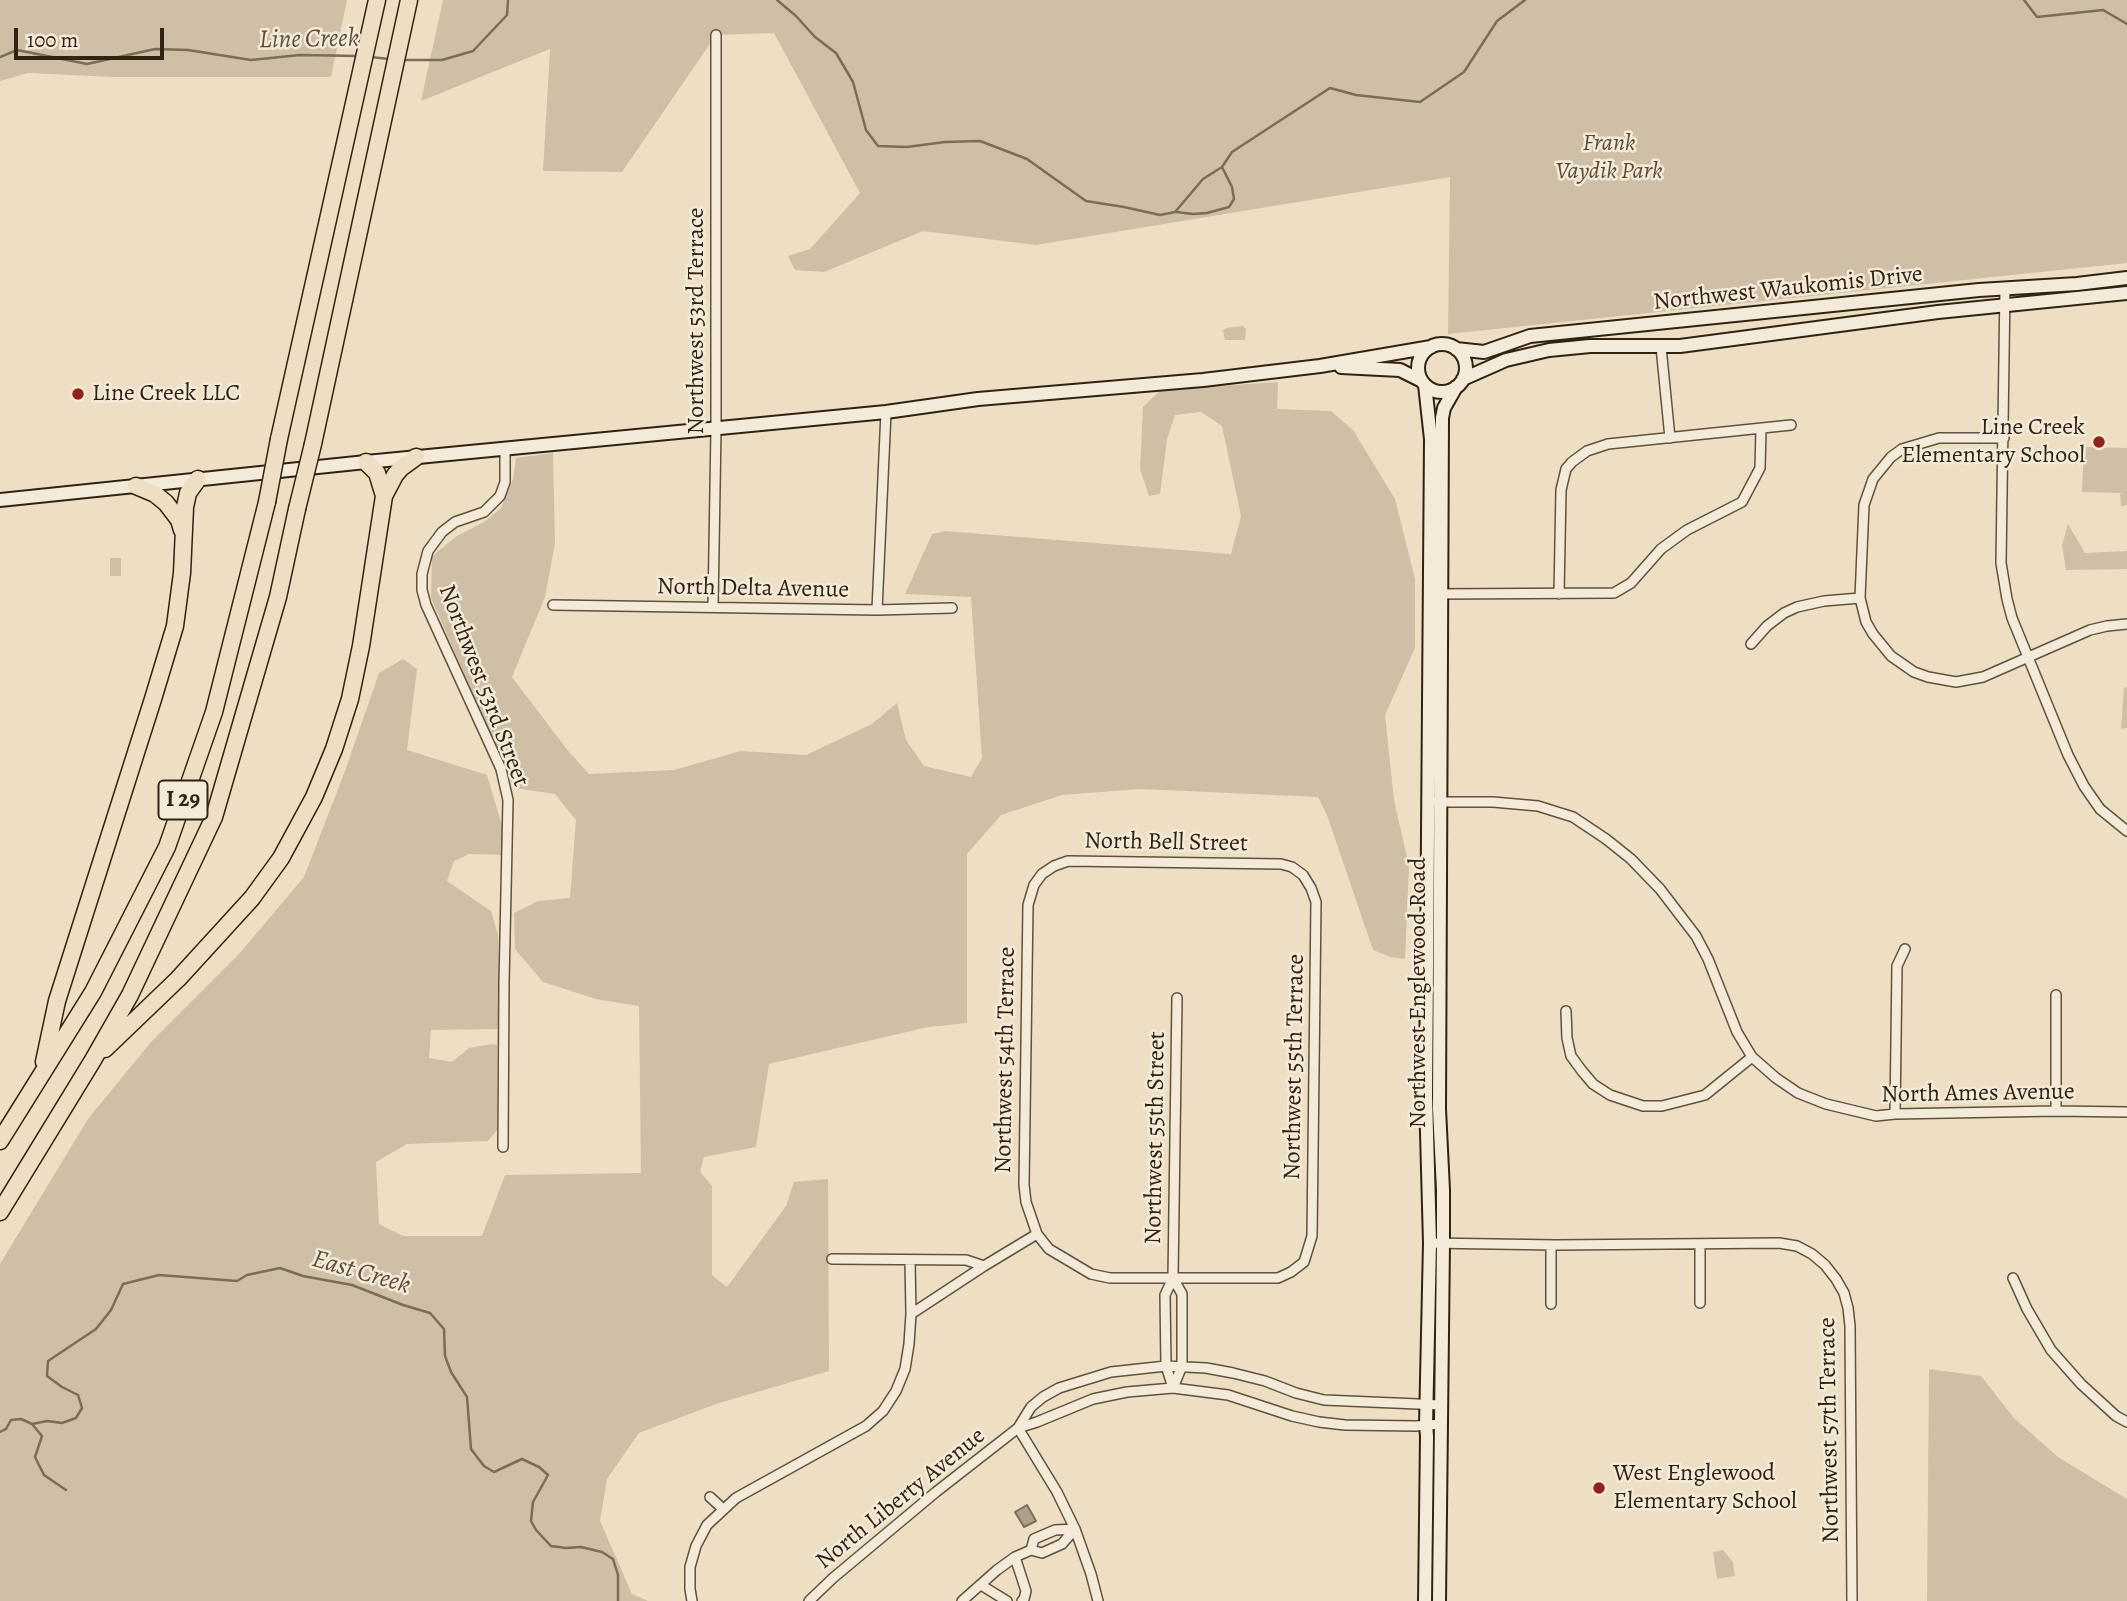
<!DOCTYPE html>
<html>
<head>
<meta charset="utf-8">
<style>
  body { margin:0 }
  #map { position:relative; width:2127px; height:1601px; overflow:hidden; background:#eedfc4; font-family:Alegreya,serif }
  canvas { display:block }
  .scale { position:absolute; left:14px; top:28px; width:150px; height:32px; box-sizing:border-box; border:4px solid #302311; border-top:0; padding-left:9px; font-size:21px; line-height:24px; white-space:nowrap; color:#302311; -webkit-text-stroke:5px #f4ead9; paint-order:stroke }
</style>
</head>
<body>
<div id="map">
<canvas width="2127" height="1601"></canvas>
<div class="scale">100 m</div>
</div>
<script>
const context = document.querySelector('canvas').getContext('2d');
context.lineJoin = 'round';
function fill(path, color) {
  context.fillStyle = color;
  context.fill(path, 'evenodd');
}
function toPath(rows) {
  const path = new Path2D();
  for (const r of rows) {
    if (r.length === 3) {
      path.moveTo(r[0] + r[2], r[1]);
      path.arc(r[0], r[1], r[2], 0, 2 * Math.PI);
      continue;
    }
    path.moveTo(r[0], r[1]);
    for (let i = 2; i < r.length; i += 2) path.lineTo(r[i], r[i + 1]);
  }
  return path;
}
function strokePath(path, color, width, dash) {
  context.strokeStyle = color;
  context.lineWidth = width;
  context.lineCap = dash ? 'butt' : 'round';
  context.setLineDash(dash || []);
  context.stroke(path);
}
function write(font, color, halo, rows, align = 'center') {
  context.font = font + ' Alegreya,serif';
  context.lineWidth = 5;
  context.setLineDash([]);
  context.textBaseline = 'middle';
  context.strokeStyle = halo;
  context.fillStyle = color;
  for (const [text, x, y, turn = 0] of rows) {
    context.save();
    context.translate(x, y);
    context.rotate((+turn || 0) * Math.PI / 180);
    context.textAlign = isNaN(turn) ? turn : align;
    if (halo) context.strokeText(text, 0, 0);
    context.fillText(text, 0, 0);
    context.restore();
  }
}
const green = toPath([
  [0,0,347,0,331,77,114,77,28,73,0,81],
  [443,0,2127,0,2127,263,1448,334,1450,177,1036,245,923,231,824,272,795,270,788,256,810,249,860,193,774,33,716,35,622,172,543,171,550,49,421,101],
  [1243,326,1246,329,1245,340,1225,340,1223,330,1226,328],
  [1278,382,1277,409,1331,411,1353,430,1395,499,1415,579,1415,648,1385,715,1394,800,1409,866,1405,959,1390,957,1373,950,1327,815,1318,797,1141,789,1062,795,1001,815,967,854,967,1023,928,1027,769,1064,756,1147,704,1157,700,1172,712,1186,712,1275,727,1287,786,1206,794,1182,828,1179,829,1371,716,1404,639,1433,607,1479,600,1521,632,1594,648,1601,0,1601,0,1264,88,1119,151,1042,239,954,304,877,345,771,379,673,403,659,417,669,407,750,487,775,503,829,503,855,469,854,454,861,447,881,491,911,498,935,500,1029,431,1030,429,1058,452,1062,469,1048,492,1044,497,1045,497,1130,488,1141,407,1144,376,1162,379,1224,403,1236,482,1236,505,1175,641,1173,639,1006,596,999,543,982,515,949,514,913,538,901,570,898,576,820,555,794,514,788,431,598,432,556,457,536,484,522,501,508,513,479,516,458,553,453,555,543,545,597,512,677,569,752,589,774,674,770,741,751,806,755,872,724,897,703,906,740,924,766,971,777,982,758,971,597,905,594,932,534,945,531,1231,554,1241,516,1222,426,1201,412,1175,415,1167,439,1160,494,1149,496,1140,469,1143,407,1161,390],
  [2084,447,2127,448,2127,505,2121,506,2120,494,2123,493,2082,492],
  [2068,524,2085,553,2127,551,2127,569,2066,570,2062,545],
  [110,558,121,558,121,576,110,576],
  [2127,687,2127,728,2121,729,2124,688],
  [1929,1369,1981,1376,2014,1418,2058,1457,2127,1499,2127,1601,1927,1601],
  [1723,1550,1733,1562,1735,1576,1717,1579,1713,1552]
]);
const water = toPath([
  [1027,1505,1036,1521,1024,1527,1015,1512,1027,1505]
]);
const stream = toPath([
  [777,0,796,16,815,37,836,53,853,82,866,130,878,146,907,147,945,142,980,141,1027,159,1086,201,1124,207,1160,215,1175,212,1203,179,1222,167,1232,152,1330,88,1356,95,1420,102,1464,72,1497,21,1525,0],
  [2024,0,2037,17,2103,10,2127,24],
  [0,57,17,50,87,64,155,49,188,50,251,60,300,55,358,56],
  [371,57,389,59],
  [402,60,442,60,473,51,507,15,508,0],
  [1176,212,1193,214,1207,213,1229,207,1234,199,1232,187,1222,167],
  [32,1424,42,1436,35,1457,44,1475,66,1490],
  [0,1432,6,1429,11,1420,21,1419,32,1424,47,1421,62,1423,76,1418,82,1408,78,1395,62,1387,47,1376,48,1361,96,1329,111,1310,123,1284,159,1275,237,1281,247,1275,280,1268,303,1276,352,1285,403,1305,430,1313,444,1329,445,1356,451,1372,467,1397,471,1449,484,1466,494,1472,522,1459,539,1467,548,1475,533,1502,531,1521,536,1530,551,1546,566,1548,581,1547,602,1552,613,1559,618,1575,618,1601]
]);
const street = toPath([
  [2005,288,2001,563,2007,599,2012,618,2068,755,2084,786,2100,809,2127,831],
  [1661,347,1670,438],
  [2004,438,1939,438,1902,449,1891,457,1873,479,1864,505,1860,598,1866,622,1873,634,1891,656,1914,672,1928,677,1956,682,1983,677,2090,630,2107,626,2127,624],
  [1437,594,1614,593,1631,583,1661,549,1687,530,1742,502,1760,468,1761,429],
  [1559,594,1561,490,1566,469,1572,462,1587,451,1608,444,1791,425],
  [553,605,877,610,952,608],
  [713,607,716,429,716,35],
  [877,610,886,412],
  [1751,644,1767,626,1784,613,1797,607,1824,601,1860,598],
  [1437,802,1493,802,1538,806,1573,817,1606,839,1631,859,1660,889,1696,936,1708,959,1737,1032,1752,1057,1776,1078,1798,1093,1826,1104,1876,1116,1895,1114,2056,1111,2127,1112],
  [1068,861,1281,864,1292,867,1303,875,1311,888,1316,902,1312,1236,1304,1262,1291,1272,1278,1278,1110,1278,1091,1274,1049,1249,1037,1234,1026,1202,1024,1185,1028,905,1034,885,1042,874,1054,866,1068,861],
  [2056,995,2056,1111],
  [1566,1011,1567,1038,1571,1056,1582,1071,1593,1084,1610,1095,1643,1106,1662,1106,1705,1095,1752,1057],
  [1895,1114,1897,966,1905,949],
  [503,1147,504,983,508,800,501,769,426,605,422,590,422,574,428,551,442,532,455,522,484,512,500,496,505,482,505,449],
  [1430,1243,1556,1245,1779,1243,1797,1246,1812,1254,1825,1265,1836,1279,1844,1293,1848,1308,1850,1326,1852,1601],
  [1551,1245,1551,1304],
  [1700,1245,1700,1303],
  [832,1259,966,1260,984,1266],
  [910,1260,911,1314],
  [1173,1278,1182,1294,1182,1366,1173,1388],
  [2013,1278,2027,1309,2051,1350,2081,1384,2116,1416,2127,1422],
  [1173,1388,1166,1366,1165,1295,1173,1278,1177,998],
  [1018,1428,1031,1407,1043,1397,1059,1388,1111,1372,1166,1366,1206,1368,1233,1373,1265,1381,1296,1393,1324,1400,1441,1405],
  [1018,1428,1057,1492,1075,1529,1091,1574,1098,1601],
  [710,1497,723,1509],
  [1031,1550,1034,1539,1055,1530,1075,1529],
  [1015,1557,1026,1591,1024,1599,1022,1601],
  [981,1585,1007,1601],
  [692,1601,690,1589,690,1567,696,1546,707,1525,736,1498,866,1426,883,1411,896,1391,905,1369,909,1344,911,1314,984,1266,1037,1234],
  [809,1601,833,1578,936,1492,1018,1428,1037,1422,1093,1399,1127,1392,1173,1388,1228,1395,1292,1416,1319,1422,1345,1425,1416,1426,1441,1424],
  [962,1601,997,1570,1015,1557,1031,1550,1042,1553,1062,1544,1075,1529]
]);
const secondary = toPath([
  [1442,368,24],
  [1456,349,1484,352,1530,336,1979,290,2077,284,2127,278],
  [1341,367,1400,370,1422,381],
  [1463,379,1506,360,1549,350,1590,346,1680,346,1938,312,2127,293],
  [1425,385,1431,439,1426,1096,1430,1243,1426,1425,1427,1436,1425,1601],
  [0,500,366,462,886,412,978,399,1203,380,1320,366,1431,347],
  [1439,1601,1443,1243,1443,1190,1439,1109,1442,418,1444,408,1456,387]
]);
const highway = toPath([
  [279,439,377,0],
  [313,444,409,0],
  [136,486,155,494,166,503,179,520,182,530],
  [384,496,395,475,401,468,416,457],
  [105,1049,178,979,252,898,281,858,314,797,334,749,350,699,361,646,384,496,377,473,366,462],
  [44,1062,57,1001,153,699,175,626,182,573,185,507,188,493,198,479],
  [0,1141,93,992,167,847,214,712,267,502],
  [0,1212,93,1060,130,995,214,817,278,597,297,509]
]);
const highwayBridge = toPath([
  [267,502,279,439],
  [297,509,313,444]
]);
const markers = [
  [78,394,7,"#8f2418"],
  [2099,442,7,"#8f2418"],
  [1599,1488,7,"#8f2418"]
];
const shields = [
  [183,800,49]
];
const shieldNames = [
  ["I 29",183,800]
];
const parkNames = [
  ["Frank",1609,144],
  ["Vaydik Park",1609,172]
];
const streetNames = [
  ["Northwest Waukomis Drive",1788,289,-6],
  ["Northwest 53rd Terrace",697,321,-90],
  ["North Delta Avenue",753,589,1],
  ["Northwest 53rd Street",483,686,69],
  ["North Bell Street",1166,843,1],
  ["Northwest Englewood Road",1419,993,-90],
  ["Northwest 54th Terrace",1006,1060,-89],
  ["Northwest 55th Terrace",1295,1067,-89],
  ["North Ames Avenue",1978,1094,-1],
  ["Northwest 55th Street",1156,1138,-89],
  ["Northwest 57th Terrace",1830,1430,-91],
  ["North Liberty Avenue",901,1499,-39]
];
const poiNames = [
  ["Line Creek LLC",92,394],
  ["Line Creek",2085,428,"right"],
  ["Elementary School",2085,456,"right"],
  ["West Englewood",1613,1474],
  ["Elementary School",1613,1502]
];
const waterNames = [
  ["Line Creek",309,40,-1],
  ["East Creek",361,1273,16]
];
fill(green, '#cebfa6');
fill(water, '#ad9f87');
strokePath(water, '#7b6d58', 2);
strokePath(stream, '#7b6d58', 2.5);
strokePath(street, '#60523e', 12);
strokePath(secondary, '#302311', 16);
strokePath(highway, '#302311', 19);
strokePath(street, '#f4ead9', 9);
strokePath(secondary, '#f4ead9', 12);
strokePath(highway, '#eedfc4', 16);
strokePath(highwayBridge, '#302311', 19, []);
strokePath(highwayBridge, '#eedfc4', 16);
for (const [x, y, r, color] of markers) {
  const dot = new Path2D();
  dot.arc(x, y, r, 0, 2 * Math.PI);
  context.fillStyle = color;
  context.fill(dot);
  strokePath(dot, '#f4ead9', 2.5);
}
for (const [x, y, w] of shields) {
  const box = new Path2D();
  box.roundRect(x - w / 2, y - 19.5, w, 39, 5);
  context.fillStyle = '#f4ead9';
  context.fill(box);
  strokePath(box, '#302311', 2);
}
write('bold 23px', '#302311', null, shieldNames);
write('italic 24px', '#584a36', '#f4ead9', parkNames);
write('24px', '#302311', '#f4ead9', streetNames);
write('24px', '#302311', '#f4ead9', poiNames, 'left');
write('italic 26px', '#5c4e3a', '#f4ead9', waterNames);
</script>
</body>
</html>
